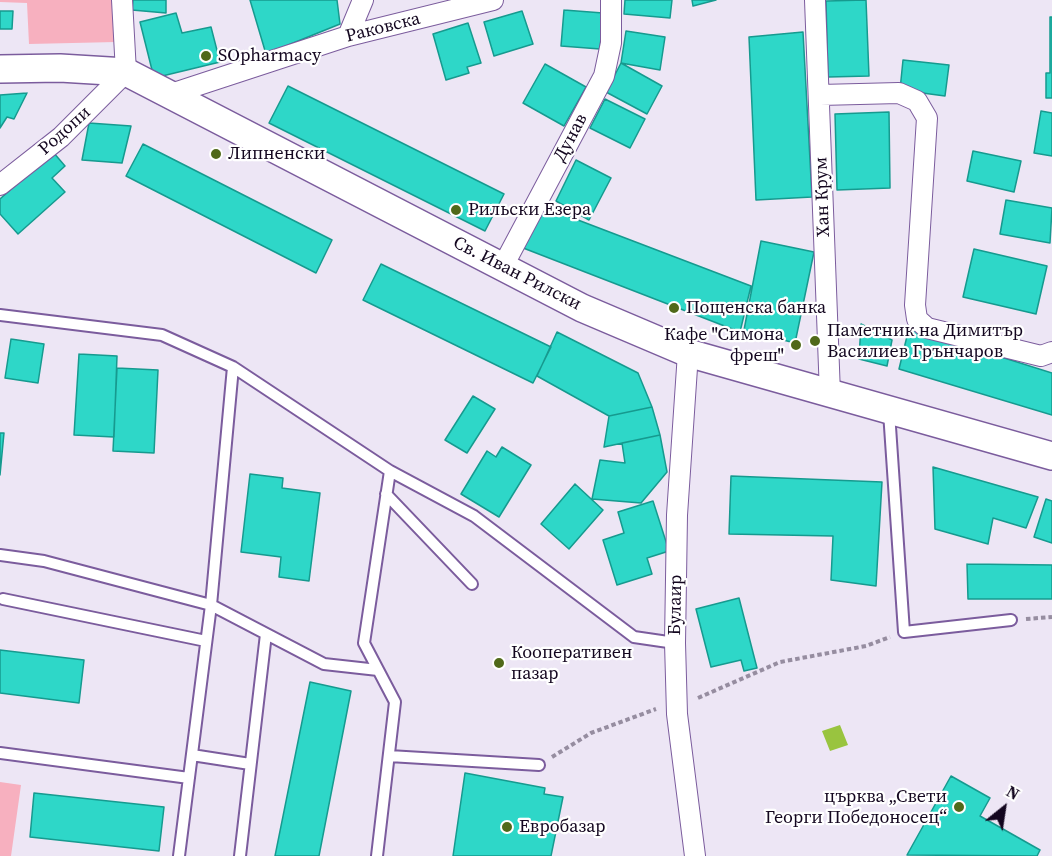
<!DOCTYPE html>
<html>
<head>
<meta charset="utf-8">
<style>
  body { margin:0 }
  #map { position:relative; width:1052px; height:856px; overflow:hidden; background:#ede6f5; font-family:"Source Serif 4",serif }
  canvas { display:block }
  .north { position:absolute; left:974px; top:778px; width:60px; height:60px; -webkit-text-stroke:4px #fff; paint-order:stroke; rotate:30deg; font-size:16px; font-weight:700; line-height:24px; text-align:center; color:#13061f }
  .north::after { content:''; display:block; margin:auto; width:21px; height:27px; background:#13061f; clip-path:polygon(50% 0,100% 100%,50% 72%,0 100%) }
</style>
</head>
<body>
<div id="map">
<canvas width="1052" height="856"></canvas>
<div class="north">N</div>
</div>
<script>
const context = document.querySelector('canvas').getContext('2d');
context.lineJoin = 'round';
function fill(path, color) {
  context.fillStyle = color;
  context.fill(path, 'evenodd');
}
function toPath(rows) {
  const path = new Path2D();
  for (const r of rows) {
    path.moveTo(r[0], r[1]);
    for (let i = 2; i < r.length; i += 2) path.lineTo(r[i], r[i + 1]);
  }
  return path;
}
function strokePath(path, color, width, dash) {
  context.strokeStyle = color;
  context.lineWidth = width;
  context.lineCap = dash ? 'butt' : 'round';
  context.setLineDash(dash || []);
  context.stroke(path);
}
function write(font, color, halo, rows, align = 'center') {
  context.font = font + ' "Source Serif 4",serif';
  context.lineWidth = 4.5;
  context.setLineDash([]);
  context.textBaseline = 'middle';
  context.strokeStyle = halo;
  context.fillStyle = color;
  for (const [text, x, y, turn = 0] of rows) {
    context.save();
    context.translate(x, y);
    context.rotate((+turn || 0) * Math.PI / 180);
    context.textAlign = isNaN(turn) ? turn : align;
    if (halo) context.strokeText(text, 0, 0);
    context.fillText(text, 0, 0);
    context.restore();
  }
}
const green = toPath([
  [0,0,114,0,116,42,29,44,27,3,0,2],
  [0,782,21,785,11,856,0,856]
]);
const water = toPath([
  [840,725,848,745,830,751,822,731]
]);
const building = toPath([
  [133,0,166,0,166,13,132,10,133,0],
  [250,0,337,0,340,24,266,54,250,0],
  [625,0,672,0,670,18,624,14,625,0],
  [692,0,716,0,693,6,692,0],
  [866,0,869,76,828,77,826,1,866,0],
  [564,10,603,13,600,49,561,46,564,10],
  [0,11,13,11,12,29,0,29,0,11],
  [522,11,533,44,494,56,484,22,522,11],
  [176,13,182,33,211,27,220,62,154,78,140,22,176,13],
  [1050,17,1052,17,1052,98,1046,98,1046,73,1050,73,1050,17],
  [468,23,481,63,467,67,469,73,446,80,433,34,468,23],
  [626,31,665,37,660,70,621,63,626,31],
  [803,32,812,197,756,200,749,37,803,32],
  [903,60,949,65,945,96,900,90,903,60],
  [621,63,662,86,647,114,606,92,621,63],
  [545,64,586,87,564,126,523,103,545,64],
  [288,86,504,194,485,231,269,123,288,86],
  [27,93,14,119,7,117,0,128,0,95,27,93],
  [605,99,645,119,630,148,590,128,605,99],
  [1041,111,1052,113,1052,156,1034,153,1041,111],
  [889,112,890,188,837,190,835,114,889,112],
  [89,123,131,126,122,163,82,160,89,123],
  [143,144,332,240,316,273,126,176,143,144],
  [973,151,1021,161,1014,192,967,181,973,151],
  [53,152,65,166,52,178,65,192,18,234,0,214,0,199,53,152],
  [576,160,611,178,589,220,556,201,576,160],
  [1006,200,1052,208,1050,243,1000,234,1006,200],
  [536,204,751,286,740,332,518,246,536,204],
  [761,241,814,252,795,343,744,330,761,241],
  [974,249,1047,266,1036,314,963,297,974,249],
  [381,264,551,347,533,383,363,300,381,264],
  [861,324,892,340,887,366,859,359,861,324],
  [909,328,1052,373,1052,415,899,369,909,328],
  [557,332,638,373,652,407,609,416,537,376,557,332],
  [11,339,44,344,38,383,5,378,11,339],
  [79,354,117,356,114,437,74,435,79,354],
  [117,368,158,370,154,453,113,451,117,368],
  [473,396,495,409,467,453,445,440,473,396],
  [652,407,660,435,604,447,609,416,652,407],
  [0,433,4,433,0,475,0,433],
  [660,435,667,472,641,503,592,499,600,460,625,463,622,443,660,435],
  [502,447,531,465,499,517,461,494,487,451,496,457,502,447],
  [933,467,1038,497,1026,528,993,518,988,544,935,529,933,467],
  [250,474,283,478,282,488,320,493,309,581,279,577,281,557,241,552,250,474],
  [731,476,882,482,876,586,831,580,833,536,729,534,731,476],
  [575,484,603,510,569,549,541,524,575,484],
  [1046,499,1052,501,1052,543,1034,537,1046,499],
  [653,501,669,551,647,558,652,574,617,585,603,540,624,533,618,512,653,501],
  [967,564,1052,565,1052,599,968,599,967,564],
  [739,598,757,668,744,671,741,660,711,667,696,609,739,598],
  [0,650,84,660,79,703,0,693,0,650],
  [310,682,351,691,319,856,275,856,310,682],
  [465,773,545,788,544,794,563,797,551,856,453,856,465,773],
  [951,776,990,798,980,816,1040,850,1037,856,907,855,951,776],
  [34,793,164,807,159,851,30,837,34,793]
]);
const path = toPath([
  [1026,619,1052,617],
  [698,698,780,662,866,646,890,637],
  [552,757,591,733,656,709]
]);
const lane = toPath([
  [0,315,162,335,233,367,390,471,474,516,634,637,675,643],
  [889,412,904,632,1011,620],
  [386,494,472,584],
  [0,555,44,561,211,605,324,664,378,670],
  [3,599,206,641],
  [0,753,189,778],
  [192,755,250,764],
  [389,756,539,765],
  [179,856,211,605,233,367],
  [240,856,266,634],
  [377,856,395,702,364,643,390,471]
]);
const street = toPath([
  [815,0,830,394],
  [348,36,363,0],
  [171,94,348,36,493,0],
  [820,95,899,93,917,101,927,118,915,305,917,319,927,328,1041,356,1052,352],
  [0,185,61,137,126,72,122,0],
  [502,268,604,76,611,43,611,0],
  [688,353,677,515,675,643,677,714,695,856]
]);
const secondary = toPath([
  [0,69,60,68,126,72,582,308,688,353,1052,456]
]);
const markers = [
  [206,56,6,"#50691a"],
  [216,154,6,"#50691a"],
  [456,210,6,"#50691a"],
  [674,308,6,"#50691a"],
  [815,341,6,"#50691a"],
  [796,345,6,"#50691a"],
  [499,663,6,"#50691a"],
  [959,807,6,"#50691a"],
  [507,827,6,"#50691a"]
];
const streetNames = [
  ["Раковска",383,28,-14],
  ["Родопи",65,131,-42],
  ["Дунав",571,138,-62],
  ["Хан Крум",823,197,-92],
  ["Св. Иван Рилски",517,274,27],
  ["Булаир",676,605,-89]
];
const poiNames = [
  ["SOpharmacy",218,56],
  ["Липненски",228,154],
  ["Рильски Езера",468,210],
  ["Пощенска банка",686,308],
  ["Паметник на Димитър",827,331],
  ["Василиев Грънчаров",827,352],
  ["Кафе \"Симона",784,335,"right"],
  ["фреш\"",784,356,"right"],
  ["Кооперативен",511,653],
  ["пазар",511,674],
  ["църква „Свети",947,797,"right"],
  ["Георги Победоносец“",947,818,"right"],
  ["Евробазар",519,827]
];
fill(green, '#f7b0bf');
fill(water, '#99c43f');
fill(building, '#2ed7c8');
strokePath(building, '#169a8f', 1.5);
strokePath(lane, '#7b5c9d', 14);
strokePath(street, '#7b5c9d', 22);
strokePath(secondary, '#7b5c9d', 30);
strokePath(path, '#968da0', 4, [4.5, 3]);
strokePath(lane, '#fff', 10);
strokePath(street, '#fff', 20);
strokePath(secondary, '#fff', 27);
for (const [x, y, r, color] of markers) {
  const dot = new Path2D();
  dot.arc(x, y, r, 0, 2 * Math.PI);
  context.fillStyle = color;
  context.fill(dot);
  strokePath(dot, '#fff', 2);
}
write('18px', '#13061f', '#fff', streetNames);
write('18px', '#13061f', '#fff', poiNames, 'left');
</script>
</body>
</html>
